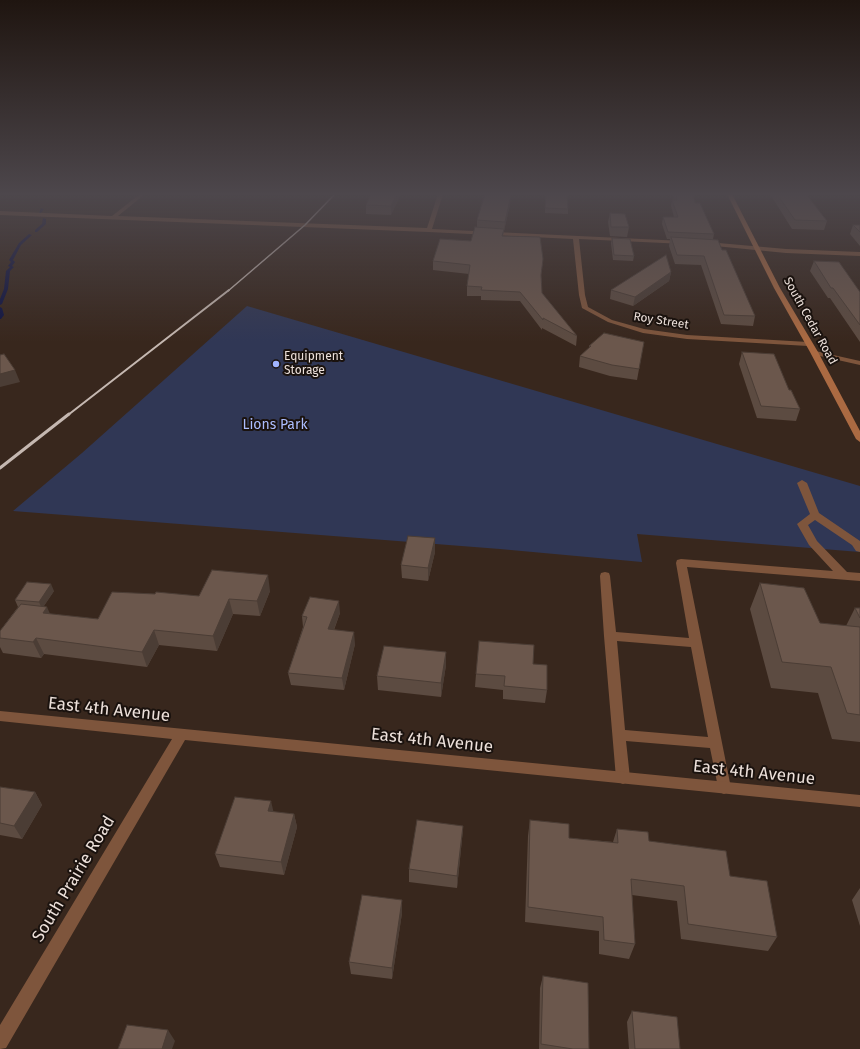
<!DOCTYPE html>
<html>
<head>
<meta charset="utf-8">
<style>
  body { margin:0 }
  canvas { display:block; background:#38271d }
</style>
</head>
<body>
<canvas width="860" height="1049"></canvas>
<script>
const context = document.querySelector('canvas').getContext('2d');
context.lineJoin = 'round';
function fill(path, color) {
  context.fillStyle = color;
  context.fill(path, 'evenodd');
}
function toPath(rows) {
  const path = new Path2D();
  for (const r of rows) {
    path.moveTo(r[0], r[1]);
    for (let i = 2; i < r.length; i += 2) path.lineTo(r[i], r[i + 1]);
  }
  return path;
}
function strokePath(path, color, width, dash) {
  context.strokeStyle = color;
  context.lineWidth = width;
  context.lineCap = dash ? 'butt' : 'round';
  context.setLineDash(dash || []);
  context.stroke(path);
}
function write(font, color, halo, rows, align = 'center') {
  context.font = font + ' "Fira Sans",sans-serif';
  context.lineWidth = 4;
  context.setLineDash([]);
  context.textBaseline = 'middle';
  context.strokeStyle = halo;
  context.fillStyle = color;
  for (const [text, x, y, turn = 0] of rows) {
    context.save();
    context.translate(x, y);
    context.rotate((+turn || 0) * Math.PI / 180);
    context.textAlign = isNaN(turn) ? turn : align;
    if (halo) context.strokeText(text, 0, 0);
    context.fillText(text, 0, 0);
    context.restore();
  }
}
const green = toPath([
  [247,306,860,486,860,552,637,534,642,562,500,549,13,511,82,453]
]);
const stream = toPath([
  [41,208,44,209,41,213,39,213,41,208],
  [43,218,46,219,46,224,37,232,35,232,35,230,42,224,43,218],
  [29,234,32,235,21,245,13,260,15,262,12,266,14,267,10,271,8,289,2,304,0,305,0,299,4,289,6,271,10,267,8,266,11,262,9,260,19,243,29,234],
  [0,307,2,308,4,315,1,319,0,319,0,307]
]);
const lane = toPath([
  [802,480,807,483,819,513,860,541,860,552,856,551,852,545,815,520,808,525,817,541,847,572,860,573,860,581,687,567,731,788,729,792,724,794,719,792,710,748,626,741,630,778,628,782,623,784,618,782,616,778,604,636,600,576,601,573,605,572,609,573,610,576,616,632,689,638,676,563,677,560,681,559,833,571,809,545,797,524,810,514,797,483,802,480],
  [617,641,691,647,708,737,625,730,617,641]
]);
const street = toPath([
  [140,194,145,194,118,216,427,228,438,194,443,194,432,229,683,241,685,242,685,244,579,239,585,295,588,307,612,320,644,329,687,335,808,342,812,344,808,346,687,339,643,333,608,322,582,308,579,295,573,239,429,232,0,215,0,211,112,216,140,194],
  [707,242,786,249,860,252,860,256,786,253,705,245,704,244,707,242],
  [811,350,860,361,860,365,811,354,811,350],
  [0,711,860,795,860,807,185,740,6,1048,0,1049,0,1025,172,739,0,721,0,711]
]);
const secondary = toPath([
  [727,194,732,194,780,288,818,352,860,431,860,442,856,439,810,352,774,288,727,194]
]);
const railFar2 = toPath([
  [228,291,305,225,335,194]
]);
const railFar1 = toPath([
  [68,415,229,290]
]);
const rail = toPath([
  [0,468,69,414]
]);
const wall = toPath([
  [371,194,401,194,391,215,366,214,366,205],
  [545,194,568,209,568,214,545,213],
  [673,194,693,194,695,203,714,234,713,239,755,316,753,326,721,324,701,265,675,264,669,246,670,239,667,239,662,224,663,217,674,217,671,206,672,200,674,200],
  [770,194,806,194,827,221,824,230,792,229],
  [510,204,504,231,503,236,541,276,542,293,577,336,576,346,542,328,542,330,520,301,481,300,481,296,467,296,467,286,469,274,433,270,433,261,471,241,477,227,477,220],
  [610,213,629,227,627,237,610,236,608,222],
  [853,225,860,225,860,246,850,234],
  [612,238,634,256,633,261,613,260,611,243],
  [814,261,860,292,860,342,830,298,828,298,810,271],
  [671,272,669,281,633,306,610,299,611,290],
  [644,342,637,380,610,376,579,367,580,356,589,348,589,346],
  [742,352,789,390,800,409,796,421,757,418,739,364],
  [435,538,435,552,428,581,402,578,401,565],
  [760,583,820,623,846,626,855,608,860,608,860,742,832,739,818,693,771,688,750,609],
  [54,591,43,607,50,614,98,619,199,596,270,591,260,616,233,614,217,651,159,645,147,667,44,654,41,658,3,653,0,647,0,631,18,607,15,600],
  [340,613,334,630,355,644,344,690,291,685,288,673,303,627,302,616],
  [446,652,446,665,441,697,378,690,377,676],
  [533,664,547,690,545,703,503,699,503,690,475,687,476,674],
  [0,787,35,792,42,805,22,839,0,835],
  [273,812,294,814,297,827,284,875,220,867,215,854],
  [530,820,569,838,613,842,617,829,649,841,730,876,777,937,768,951,681,939,677,901,632,895,635,944,629,959,599,954,599,931,525,922,528,836],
  [463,826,462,839,457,888,409,882,409,869],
  [860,888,860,926,852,900],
  [402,900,402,913,392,979,351,974,349,962],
  [543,976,589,1049,539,1049,540,988],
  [632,1011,680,1049,629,1049,627,1022]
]);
const shadedWall = toPath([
  [397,194,401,194,391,215,391,206],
  [511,195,510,204,504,231,505,222],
  [671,272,669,281,633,306,635,297],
  [15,370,20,382,0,387,0,374],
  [435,538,435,552,428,581,428,568],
  [268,575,270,591,260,616,257,601],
  [51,584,54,591,42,609,39,602],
  [229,599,233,614,217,651,213,636],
  [339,601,340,613,329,642,328,629],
  [47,607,54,623,43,613],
  [154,630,159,645,147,667,142,652],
  [354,632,355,644,344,690,342,678],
  [36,638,44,654,41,658,33,642],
  [446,652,446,665,441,697,441,683],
  [35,792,42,805,22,839,14,826],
  [271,801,274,814,268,811],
  [294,814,297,827,284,875,281,862],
  [463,826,462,839,457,888,457,876],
  [402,900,402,913,392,979,392,968],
  [168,1030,175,1041,172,1049,162,1049]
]);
const building = toPath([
  [371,194,397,194,391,206,366,205,371,194],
  [485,194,511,195,505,222,477,220,485,194],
  [546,194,567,194,568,209,545,208,546,194],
  [676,194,693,194,695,203,700,203,714,234,668,232,663,217,678,217,672,200,677,200,676,194],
  [777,194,806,194,827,221,795,220,777,194],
  [610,213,625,214,629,227,611,227,610,213],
  [853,225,860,225,860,232,853,225],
  [475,227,504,229,502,236,540,237,543,259,541,275,542,293,577,336,543,318,543,320,520,292,481,290,482,287,467,286,470,265,433,261,440,239,471,241,475,227],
  [671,237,718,240,722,250,726,250,755,316,724,315,704,256,677,255,671,237],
  [612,238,630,239,634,256,614,255,612,238],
  [666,255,671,272,635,297,611,290,666,255],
  [814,261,839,262,860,292,860,325,833,288,831,288,814,261],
  [604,333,644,342,639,369,612,365,580,356,591,346,589,346,604,333],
  [742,352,774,354,789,390,791,390,800,409,761,406,742,352],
  [4,354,15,370,0,374,0,355,4,354],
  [408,536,435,538,428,568,401,565,408,536],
  [212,570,268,575,257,601,229,599,213,636,154,630,142,652,36,638,33,642,0,638,0,631,21,604,47,607,43,613,98,619,112,592,155,594,156,592,199,596,212,570],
  [27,582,51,584,39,602,15,600,27,582],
  [760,583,804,588,820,623,860,627,860,715,847,713,831,667,782,662,760,583],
  [310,597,339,601,328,629,354,632,342,678,288,673,307,617,302,616,310,597],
  [855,608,860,608,860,618,855,608],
  [479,641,534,645,533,664,547,665,547,690,504,686,505,676,476,674,479,641],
  [384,646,446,652,441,683,377,676,384,646],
  [0,787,35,792,14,826,0,823,0,787],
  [235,797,271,801,268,811,294,814,281,862,215,854,235,797],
  [417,820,463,826,457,876,409,869,417,820],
  [530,820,569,824,569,838,618,843,617,829,648,832,649,841,726,851,730,876,767,881,777,937,688,924,684,886,631,879,635,944,604,940,603,917,528,907,530,820],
  [362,895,402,900,392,968,349,962,362,895],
  [543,976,588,983,589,1049,573,1049,541,1044,543,976],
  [632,1011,677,1017,680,1049,635,1049,632,1011],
  [127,1025,168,1030,162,1049,118,1049,127,1025]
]);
const markers = [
  [276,364,4,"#a0b3fd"]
];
const farStreetnames = [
  ["Roy Street",661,321,9],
  ["South Cedar Road",810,321,61]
];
const farPoinames = [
  ["Equipment",284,357],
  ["Storage",284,371]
];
const parkNames = [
  ["Lions Park",275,425]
];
const nearStreetnames = [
  ["East 4th Avenue",109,710,6],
  ["East 4th Avenue",432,741,6],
  ["East 4th Avenue",754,773,6],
  ["South Prairie Road",74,879,-59]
];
fill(green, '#303755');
fill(stream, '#101443');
fill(lane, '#7e553c');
fill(street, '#7e553c');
fill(secondary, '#ab6a42');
strokePath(railFar2, '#c5b8b1', 1.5);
strokePath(railFar1, '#c5b8b1', 2);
strokePath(rail, '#c5b8b1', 3);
fill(wall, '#5c4b41');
fill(shadedWall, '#4b3d35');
fill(building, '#6b574c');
strokePath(building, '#4b3d35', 1);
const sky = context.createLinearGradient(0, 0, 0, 341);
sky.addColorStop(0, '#1f1510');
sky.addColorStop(0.57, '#4d474c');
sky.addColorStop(1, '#4d474c00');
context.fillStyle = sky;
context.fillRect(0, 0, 860, 341);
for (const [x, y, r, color] of markers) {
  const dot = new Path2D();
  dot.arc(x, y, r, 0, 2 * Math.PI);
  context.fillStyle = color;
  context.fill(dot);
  strokePath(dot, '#1a120e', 1.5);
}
write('12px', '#ece0da', '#1a120e', farStreetnames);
write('12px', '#ece0da', '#1a120e', farPoinames, 'left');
write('14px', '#acbdfe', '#1a120e', parkNames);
write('17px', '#ece0da', '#1a120e', nearStreetnames);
</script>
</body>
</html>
